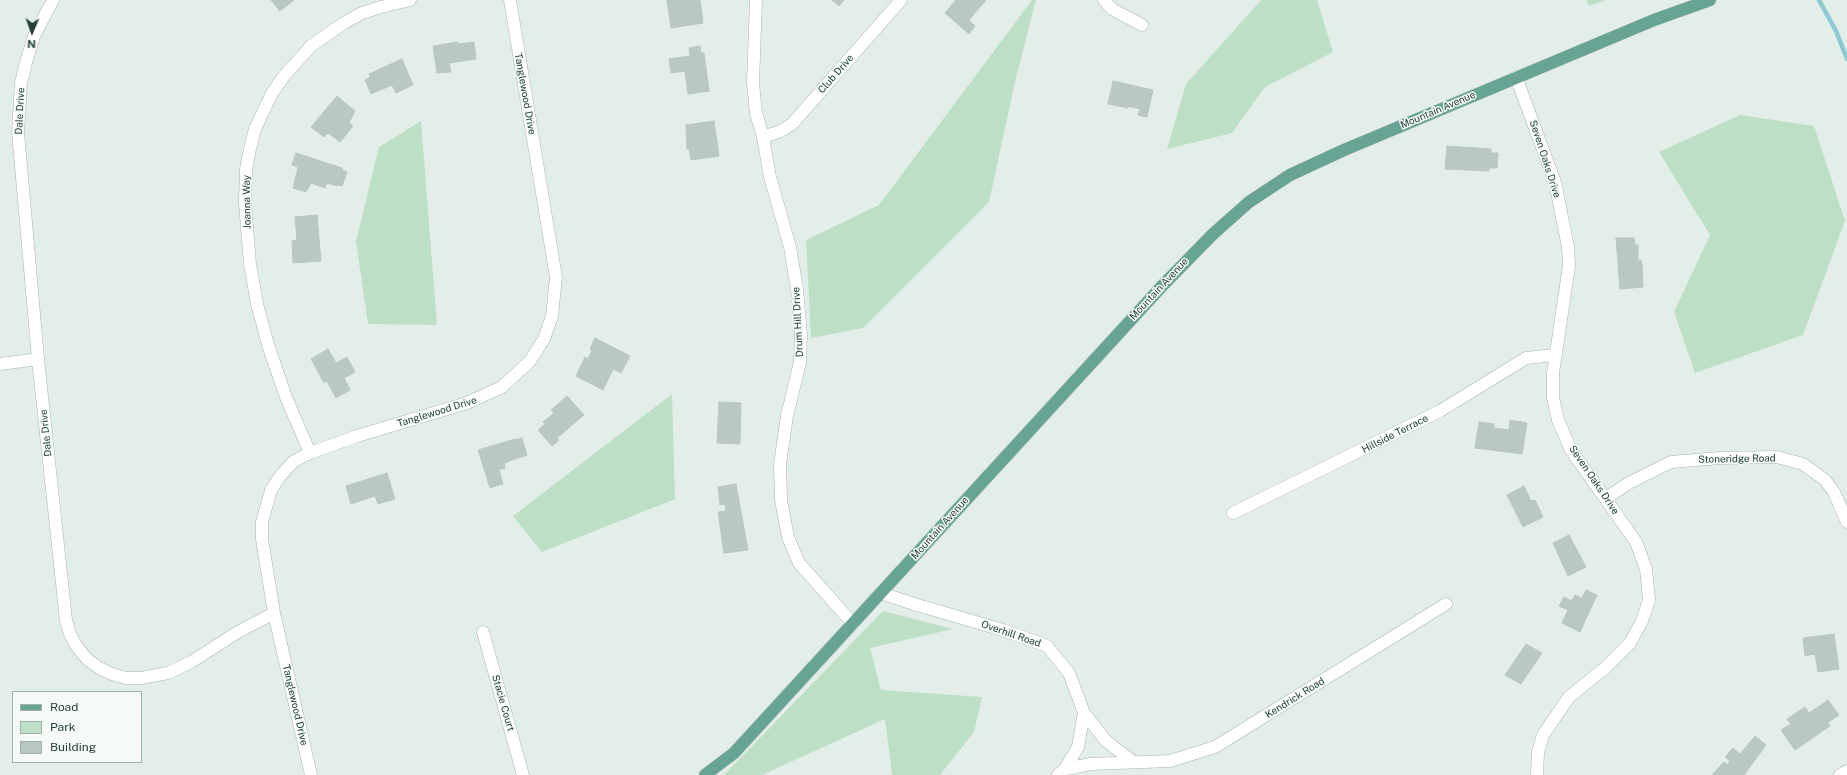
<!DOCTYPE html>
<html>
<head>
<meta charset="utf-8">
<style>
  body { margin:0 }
  #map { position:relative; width:1847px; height:775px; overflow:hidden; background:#e4eee9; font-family:"Public Sans",sans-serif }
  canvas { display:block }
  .legend { position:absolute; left:12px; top:691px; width:130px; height:72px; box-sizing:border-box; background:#f5faf7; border:1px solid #a1b0ab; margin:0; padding:5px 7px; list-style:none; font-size:12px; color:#234038 }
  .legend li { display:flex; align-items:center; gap:8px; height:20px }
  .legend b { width:20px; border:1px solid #a1b0ab }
  .north { position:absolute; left:12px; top:12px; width:40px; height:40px; -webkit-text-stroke:3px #f5faf7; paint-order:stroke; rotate:182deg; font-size:11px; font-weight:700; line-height:16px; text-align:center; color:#234038 }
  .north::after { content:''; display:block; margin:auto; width:14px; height:18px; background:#234038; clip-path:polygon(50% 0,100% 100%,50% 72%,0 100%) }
</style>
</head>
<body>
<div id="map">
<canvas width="1847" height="775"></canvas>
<ul class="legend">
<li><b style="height:5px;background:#68a493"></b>Road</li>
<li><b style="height:11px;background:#bddfc6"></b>Park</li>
<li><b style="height:11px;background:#b9c9c2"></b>Building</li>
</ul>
<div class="north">N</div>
</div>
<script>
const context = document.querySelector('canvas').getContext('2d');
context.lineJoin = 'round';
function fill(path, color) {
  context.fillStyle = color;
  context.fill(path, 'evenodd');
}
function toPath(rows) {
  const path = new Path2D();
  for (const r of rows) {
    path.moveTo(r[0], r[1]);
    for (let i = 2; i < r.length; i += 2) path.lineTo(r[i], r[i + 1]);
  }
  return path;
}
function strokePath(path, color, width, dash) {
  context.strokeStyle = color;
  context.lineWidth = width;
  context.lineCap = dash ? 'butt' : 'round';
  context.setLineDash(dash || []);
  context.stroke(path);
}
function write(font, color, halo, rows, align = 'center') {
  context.font = font + ' "Public Sans",sans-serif';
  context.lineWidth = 3;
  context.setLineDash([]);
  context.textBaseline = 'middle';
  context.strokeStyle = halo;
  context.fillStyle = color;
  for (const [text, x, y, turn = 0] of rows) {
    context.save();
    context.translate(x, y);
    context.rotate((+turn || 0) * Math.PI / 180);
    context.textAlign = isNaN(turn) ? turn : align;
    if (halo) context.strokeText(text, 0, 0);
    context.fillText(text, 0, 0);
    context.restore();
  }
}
const green = toPath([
  [1032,0,1036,0,1015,82,989,202,863,328,811,338,806,240,879,205],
  [1261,0,1317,0,1333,52,1265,87,1232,133,1167,149,1186,84],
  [1586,0,1606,0,1589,6],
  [1740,115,1814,126,1845,221,1803,335,1695,373,1674,312,1710,235,1659,152],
  [421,121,437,325,368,324,356,241,379,147],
  [672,394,675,499,542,552,513,516],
  [883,611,953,629,870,648,881,690,982,697,974,732,940,775,892,775,885,719,762,775,724,775]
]);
const stream = toPath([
  [1819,0,1836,31,1847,59]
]);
const building = toPath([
  [271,0,294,0,280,11,271,0],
  [667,0,700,0,703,23,671,28,667,0],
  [832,0,844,0,839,6,832,0],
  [956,0,986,0,969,20,975,26,969,34,945,13,956,0],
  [457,42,457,44,474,42,476,59,449,63,451,72,437,73,433,46,457,42],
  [700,46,701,53,704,53,709,91,688,94,685,71,671,73,669,59,690,56,689,48,700,46],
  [402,59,413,85,396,93,392,85,371,94,365,80,370,77,369,74,402,59],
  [1113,81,1153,90,1147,117,1138,115,1140,109,1128,106,1128,108,1108,104,1113,81],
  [337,96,355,111,349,123,353,126,340,142,328,133,324,137,311,127,337,96],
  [714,121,719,156,691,160,689,149,687,149,686,125,714,121],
  [1447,146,1491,149,1491,153,1498,153,1497,168,1489,168,1489,171,1445,169,1447,146],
  [296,153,342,168,342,170,347,172,342,186,338,185,337,186,327,183,325,188,311,183,306,192,293,188,298,167,292,165,296,153],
  [317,215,321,261,293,263,292,241,297,240,295,217,317,215],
  [1616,238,1634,238,1635,245,1638,245,1638,260,1641,260,1642,264,1643,287,1620,289,1616,238],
  [595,338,630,356,621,373,613,369,603,390,576,376,585,357,588,359,592,350,590,349,595,338],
  [328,349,336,363,347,357,355,372,344,378,350,390,336,398,327,381,324,383,311,359,328,349],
  [567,396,584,415,557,438,559,440,552,446,538,430,545,424,543,422,554,413,551,410,567,396],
  [719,402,741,403,740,444,717,443,719,402],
  [1510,420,1527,423,1522,454,1475,448,1479,422,1494,424,1494,428,1509,430,1510,420],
  [522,438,527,455,504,463,505,468,499,470,503,484,490,488,478,450,515,439,515,440,522,438],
  [387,473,395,499,378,504,375,496,351,504,346,486,387,473],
  [736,484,748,550,724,553,718,512,726,511,725,504,720,505,718,487,736,484],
  [1524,486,1531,501,1535,500,1543,517,1523,527,1507,495,1524,486],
  [1569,535,1586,567,1568,576,1553,543,1569,535],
  [1586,590,1597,595,1580,632,1562,623,1568,610,1559,606,1564,597,1572,601,1575,595,1582,598,1586,590],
  [1834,634,1839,669,1818,672,1815,654,1805,656,1803,638,1834,634],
  [1526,644,1542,653,1521,684,1505,675,1526,644],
  [1828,700,1839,715,1827,723,1830,726,1795,750,1781,730,1791,724,1787,719,1805,707,1809,713,1828,700],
  [1755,736,1766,745,1744,775,1712,775,1724,762,1727,765,1730,761,1725,757,1733,748,1740,754,1755,736]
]);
const minor = toPath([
  [53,0,34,36,27,59,21,83,18,132,38,359,66,620,70,634,77,647,87,659,99,668,112,674,126,678,141,678,168,673,191,662,238,632,274,613],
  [756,0,753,83,756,113,763,137,770,177,790,247,797,289,801,335,800,362,787,416,780,464,781,500,788,537,799,563,853,624],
  [1104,0,1112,9,1142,25],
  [1516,77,1555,182,1568,247,1569,266,1553,373,1553,398,1558,420,1571,450,1636,542,1646,569,1649,600,1642,621,1630,643,1605,668,1569,697,1543,735,1538,752,1537,775],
  [763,137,781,131,792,124,901,0],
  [0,364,38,359],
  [310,453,286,397,269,348,257,304,250,264,245,203,246,169,250,149,255,129,272,93,284,76,311,46,344,23,362,13,381,7,410,0],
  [1606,498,1629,483,1671,462,1720,458,1777,457,1803,464,1825,480,1834,492,1847,522],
  [1233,513,1440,411,1526,358,1555,355],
  [881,593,914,604,1003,630,1047,646,1069,673,1084,713,1078,747,1065,769,1058,775],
  [483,632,523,775],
  [1084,713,1106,741,1132,761],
  [1065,769,1091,764,1170,761,1215,747,1446,604],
  [311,775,274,613,262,539,262,522,271,490,281,475,294,461,310,453,357,436,467,403,502,387,530,361,544,339,552,316,556,277,510,0],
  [1840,775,1847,771]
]);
const major = toPath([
  [705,775,734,753,1163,285,1213,234,1249,202,1290,175,1344,150,1654,20,1710,0]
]);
const streetNames = [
  ["Club Drive",836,74,-49],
  ["Tanglewood Drive",525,94,80],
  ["Mountain Avenue",1438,110,-23],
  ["Dale Drive",20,111,-87],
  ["Seven Oaks Drive",1545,159,72],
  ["Joanna Way",247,202,-91],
  ["Mountain Avenue",1159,289,-47],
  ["Drum Hill Drive",798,322,-93],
  ["Tanglewood Drive",437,412,-17],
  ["Dale Drive",46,433,-96],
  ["Hillside Terrace",1395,434,-27],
  ["Stoneridge Road",1737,459,-1],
  ["Seven Oaks Drive",1594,480,56],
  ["Mountain Avenue",940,528,-48],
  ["Overhill Road",1011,634,19],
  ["Kendrick Road",1295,698,-32],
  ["Stacie Court",503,703,74],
  ["Tanglewood Drive",295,705,77]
];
fill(green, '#bddfc6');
strokePath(stream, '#8cc9d3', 4.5);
fill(building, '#b9c9c2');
strokePath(building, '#b6c8c0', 1);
strokePath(minor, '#a6b6b0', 13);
strokePath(major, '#c1cac7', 13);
strokePath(minor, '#fff', 12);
strokePath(major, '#68a493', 12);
write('10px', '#234038', '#f5faf7', streetNames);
</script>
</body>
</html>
